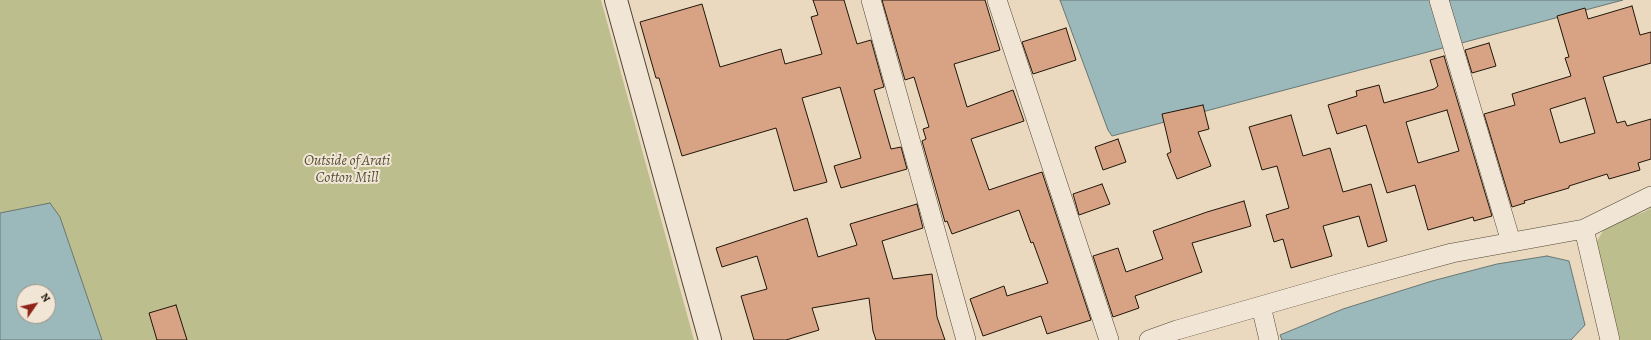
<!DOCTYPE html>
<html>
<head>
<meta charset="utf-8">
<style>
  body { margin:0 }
  #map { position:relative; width:1651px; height:340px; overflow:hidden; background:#ead9be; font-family:Alegreya,serif }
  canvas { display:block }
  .north { position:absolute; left:16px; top:284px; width:40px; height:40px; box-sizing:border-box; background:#f1e6d5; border:1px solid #9d9284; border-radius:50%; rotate:56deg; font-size:11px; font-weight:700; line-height:16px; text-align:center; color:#1f150a }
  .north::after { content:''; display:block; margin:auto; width:14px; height:18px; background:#8f2418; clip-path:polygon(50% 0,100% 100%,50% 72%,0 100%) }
</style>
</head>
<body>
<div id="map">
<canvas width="1651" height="340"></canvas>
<div class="north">N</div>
</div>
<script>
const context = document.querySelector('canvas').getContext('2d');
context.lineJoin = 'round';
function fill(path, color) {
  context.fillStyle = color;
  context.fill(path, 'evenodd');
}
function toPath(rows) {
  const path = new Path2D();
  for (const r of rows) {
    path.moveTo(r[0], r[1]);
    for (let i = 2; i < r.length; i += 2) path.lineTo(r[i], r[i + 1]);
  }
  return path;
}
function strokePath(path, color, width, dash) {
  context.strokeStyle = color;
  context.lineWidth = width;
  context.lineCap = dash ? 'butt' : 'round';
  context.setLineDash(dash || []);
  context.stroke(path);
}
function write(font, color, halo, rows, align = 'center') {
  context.font = font + ' Alegreya,serif';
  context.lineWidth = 4;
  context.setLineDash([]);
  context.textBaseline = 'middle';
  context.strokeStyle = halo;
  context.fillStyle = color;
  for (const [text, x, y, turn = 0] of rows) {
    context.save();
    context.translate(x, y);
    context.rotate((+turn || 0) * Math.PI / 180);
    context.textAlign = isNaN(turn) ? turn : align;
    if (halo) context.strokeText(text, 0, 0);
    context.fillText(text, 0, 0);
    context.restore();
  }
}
const green = toPath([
  [0,0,601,0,694,340,0,340],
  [24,292,48,292,48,316,24,316],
  [1651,208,1651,340,1615,340,1597,255,1597,241,1606,226,1644,212]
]);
const water = toPath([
  [1060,0,1623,0,1112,136,1108,130,1060,0],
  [50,203,60,217,102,340,0,340,0,213,50,203],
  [24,292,48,292,48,316,24,316,24,292],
  [1547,256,1569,261,1585,325,1571,340,1282,340,1280,335,1343,309,1432,281,1497,264,1547,256]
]);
const building = toPath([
  [813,0,844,0,857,44,871,40,884,87,874,90,891,149,901,147,907,169,841,188,834,166,861,158,840,87,802,98,827,182,794,191,776,128,682,156,659,78,656,78,640,22,702,4,720,67,781,49,785,64,822,54,811,17,818,15,813,0],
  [882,0,985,0,1000,50,954,64,967,107,1013,90,1024,121,971,139,989,190,1042,172,1091,320,1047,334,1041,316,983,336,970,299,1004,286,1007,296,1048,283,1033,242,1031,243,1019,210,952,234,947,221,945,222,922,141,926,139,923,129,929,127,914,77,905,80,882,0],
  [1632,6,1640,35,1651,32,1651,63,1603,77,1617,123,1625,121,1627,126,1651,119,1651,159,1638,163,1640,170,1609,179,1607,174,1569,186,1569,188,1524,201,1525,203,1512,207,1484,114,1515,105,1512,94,1571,76,1565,58,1569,57,1557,16,1585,8,1588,19,1632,6],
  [1585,98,1595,133,1560,143,1550,109,1585,98],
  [1066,28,1076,60,1033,74,1022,42,1066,28],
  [1489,43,1496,66,1472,73,1465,50,1489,43],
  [1444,56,1492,216,1474,221,1473,217,1428,230,1415,185,1387,193,1366,125,1337,134,1328,105,1357,96,1356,91,1379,85,1384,103,1434,89,1438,86,1430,60,1444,56],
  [1447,110,1459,151,1418,163,1406,122,1447,110],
  [1203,105,1209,129,1198,132,1211,166,1177,179,1167,154,1171,152,1162,114,1203,105],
  [1291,115,1303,156,1330,148,1343,192,1371,184,1387,241,1368,247,1359,216,1323,226,1332,256,1291,268,1283,239,1274,242,1266,215,1289,208,1277,166,1262,170,1249,127,1291,115],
  [1118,139,1126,162,1103,170,1095,147,1118,139],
  [1102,184,1110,204,1079,215,1073,194,1102,184],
  [1244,201,1251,226,1192,243,1202,272,1135,296,1139,308,1113,317,1093,256,1118,248,1126,272,1163,259,1153,231,1207,212,1244,201],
  [917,204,923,228,882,241,893,279,932,274,937,317,945,340,876,340,873,331,869,298,812,308,819,330,786,340,754,340,741,296,767,289,757,256,722,267,716,248,807,218,818,257,857,245,850,224,917,204],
  [176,305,187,340,157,340,149,313,176,305]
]);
const minor = toPath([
  [871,0,966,340],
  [997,0,1109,340],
  [1439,0,1511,242],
  [1584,229,1610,340],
  [1261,306,1269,340],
  [1149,340,1177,330,1341,283,1452,253,1584,229,1651,196]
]);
const tertiary = toPath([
  [616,0,710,340]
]);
const parkNames = [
  ["Outside of Arati",347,161],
  ["Cotton Mill",347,178]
];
fill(green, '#bdbe8d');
fill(water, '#9bb8ba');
strokePath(water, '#697774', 1);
fill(building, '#d8a384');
strokePath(building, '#1f150a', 1);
strokePath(minor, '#524637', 20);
strokePath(tertiary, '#524637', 24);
strokePath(minor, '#f1e6d5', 19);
strokePath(tertiary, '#f1e6d5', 22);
write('italic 15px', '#565038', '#f1e6d5', parkNames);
</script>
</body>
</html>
